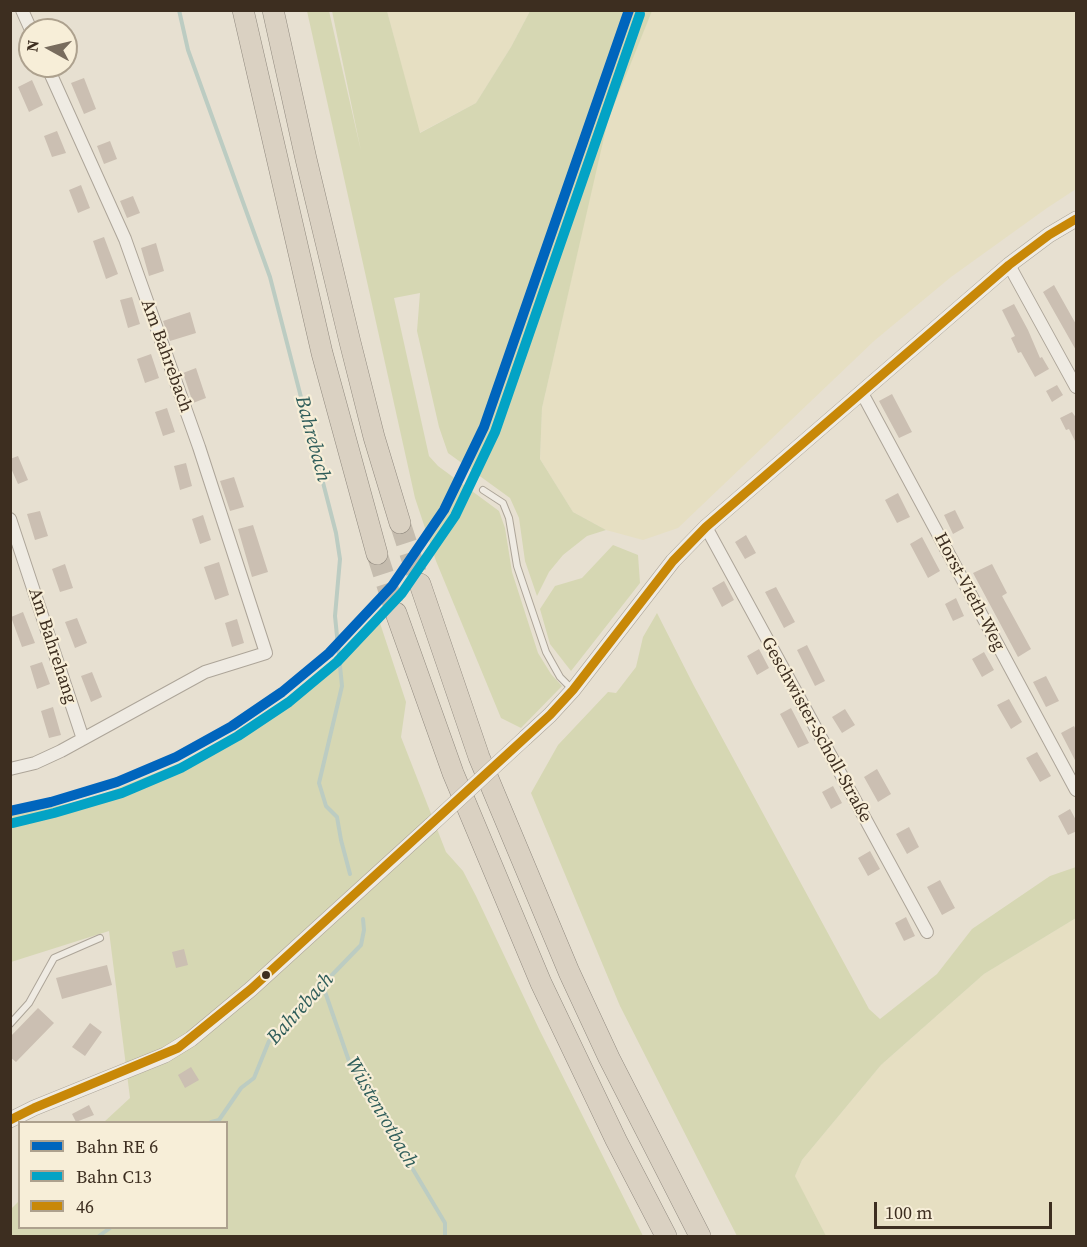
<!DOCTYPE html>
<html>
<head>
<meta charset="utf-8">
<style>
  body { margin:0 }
  #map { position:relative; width:1087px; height:1247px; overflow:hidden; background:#e7e0d1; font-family:"Source Serif 4",serif }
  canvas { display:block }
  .frame { position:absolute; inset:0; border:12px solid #3d2e20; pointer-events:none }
  .legend { position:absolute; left:18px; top:1121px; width:210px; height:108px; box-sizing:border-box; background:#f7eed8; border:2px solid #ada18e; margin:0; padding:8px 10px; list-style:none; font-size:18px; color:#3d2e20 }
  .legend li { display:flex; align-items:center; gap:12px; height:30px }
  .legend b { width:30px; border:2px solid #ada18e }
  .north { position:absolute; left:18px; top:18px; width:60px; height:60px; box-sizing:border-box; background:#f7eed8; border:2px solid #ada18e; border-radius:50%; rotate:278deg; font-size:16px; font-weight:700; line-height:24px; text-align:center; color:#3d2e20 }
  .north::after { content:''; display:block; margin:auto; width:21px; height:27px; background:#786c5e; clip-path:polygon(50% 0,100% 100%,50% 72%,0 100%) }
  .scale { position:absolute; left:874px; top:1202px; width:178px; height:27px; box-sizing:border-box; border:3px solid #3d2e20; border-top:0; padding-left:8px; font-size:18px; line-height:21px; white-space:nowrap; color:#3d2e20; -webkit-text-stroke:4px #f7eed8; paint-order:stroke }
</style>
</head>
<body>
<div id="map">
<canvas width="1087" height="1247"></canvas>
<div class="frame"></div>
<ul class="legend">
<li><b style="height:8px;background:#0065bd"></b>Bahn RE 6</li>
<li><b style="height:8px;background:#03a3c5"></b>Bahn C13</li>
<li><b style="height:8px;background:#c88808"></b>46</li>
</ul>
<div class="north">N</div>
<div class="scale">100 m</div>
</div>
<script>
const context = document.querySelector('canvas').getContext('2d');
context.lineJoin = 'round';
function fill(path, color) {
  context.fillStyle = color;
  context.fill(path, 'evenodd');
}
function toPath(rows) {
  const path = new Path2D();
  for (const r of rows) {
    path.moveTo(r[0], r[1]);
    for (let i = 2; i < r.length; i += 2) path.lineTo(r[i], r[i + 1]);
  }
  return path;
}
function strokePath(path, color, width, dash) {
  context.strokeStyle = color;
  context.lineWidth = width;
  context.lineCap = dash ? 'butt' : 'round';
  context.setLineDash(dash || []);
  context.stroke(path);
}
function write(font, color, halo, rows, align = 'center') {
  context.font = font + ' "Source Serif 4",serif';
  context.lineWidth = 4.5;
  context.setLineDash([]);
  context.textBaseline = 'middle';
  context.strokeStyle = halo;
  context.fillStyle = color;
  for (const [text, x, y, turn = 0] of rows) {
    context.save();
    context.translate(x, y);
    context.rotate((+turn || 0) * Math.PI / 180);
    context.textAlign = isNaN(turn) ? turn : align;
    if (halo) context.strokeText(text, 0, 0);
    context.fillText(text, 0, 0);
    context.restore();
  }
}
const farmland = toPath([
  [387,11,530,11,511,47,476,103,419,133],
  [652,11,1076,11,1076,189,1047,208,951,277,874,341,678,528,643,540,606,530,573,512,540,459,542,408,607,120],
  [1076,918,1076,1236,823,1236,795,1176,802,1160,881,1065,984,974]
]);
const green = toPath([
  [307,11,329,11,361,151,332,11,387,11,420,133,476,103,511,47,530,11,652,11,608,120,542,408,540,459,573,512,606,530,587,536,563,555,549,572,537,596,525,561,519,518,510,498,448,453,439,427,417,331,420,293,394,298,429,456,438,466,499,511,505,528,512,572,538,653,551,674,562,686,521,728,501,718,436,561,415,498],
  [613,545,638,555,640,583,571,671,550,644,540,609,555,586,582,578],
  [657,613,694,686,869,1009,880,1019,937,974,972,929,1050,876,1076,867,1076,918,984,974,881,1065,802,1160,795,1176,826,1236,737,1236,620,1006,531,793,558,745,608,692,616,693,636,667,643,637],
  [378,617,406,702,401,737,446,852,463,871,476,896,539,1029,643,1236,11,1236,11,1209,19,1201,20,1228,226,1228,226,1122,104,1122,130,1098,109,931,11,962,11,815,91,799,190,759,237,734,332,671]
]);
const stream = toPath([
  [179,10,188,50,270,277,336,533,340,559,335,616,342,686,319,783,326,806,337,817,341,840,350,874],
  [323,986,350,1064,445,1223,445,1236],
  [211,1122,219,1120,241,1088,254,1078,269,1041,295,1022,301,1007,361,945,364,930,363,919],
  [99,1236,110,1228]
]);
const building = toPath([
  [84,78,96,109,84,114,71,83],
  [32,80,43,105,29,112,18,87],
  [57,131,66,153,52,157,44,136],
  [110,141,117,159,104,164,97,146],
  [81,185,90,208,78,213,69,190],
  [133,196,140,213,127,218,120,201],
  [104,237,118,274,106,279,93,241],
  [156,243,164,271,149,276,141,248],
  [1054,285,1077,326,1077,352,1043,292],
  [132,297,140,324,128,328,120,300],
  [1014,304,1028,330,1040,358,1042,357,1049,369,1035,377,1021,352,1018,353,1011,338,1015,336,1002,310],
  [190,312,196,333,170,341,163,321],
  [151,354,159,378,145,383,137,359],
  [196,368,206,398,193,403,183,373],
  [1057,385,1063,395,1052,402,1046,391],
  [892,394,912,432,899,438,879,401],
  [167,408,175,432,163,436,155,412],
  [1072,412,1077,419,1077,445,1069,429,1066,430,1060,418],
  [18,456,28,480,18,484,10,466,10,459],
  [186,463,192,486,180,490,174,466],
  [234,477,244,507,230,511,220,481],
  [898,493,910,517,897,523,885,500],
  [955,510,964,528,953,534,944,515],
  [40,511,48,536,35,540,27,514],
  [203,515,211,540,200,544,192,519],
  [253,525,268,572,252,577,238,529],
  [746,535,756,553,745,559,735,542],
  [922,537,940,571,928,578,910,544],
  [219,562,229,595,215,600,204,567],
  [65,564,73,588,60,592,52,569],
  [992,564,1007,593,1002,596,1031,649,1018,657,973,573],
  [724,581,734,600,722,607,712,588],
  [776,587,795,622,784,628,765,592],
  [956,598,964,616,953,621,945,604],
  [23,612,35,643,22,647,11,617],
  [77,618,87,643,75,648,65,622],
  [237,619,244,643,232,647,225,623],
  [807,645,825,681,815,686,797,650],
  [759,649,769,668,757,675,747,656],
  [984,652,994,670,982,677,972,659],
  [42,662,50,684,37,689,30,666],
  [92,672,102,697,91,702,81,676],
  [1046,676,1059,701,1046,707,1033,682],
  [1009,699,1022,722,1011,729,997,705],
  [53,707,61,735,49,738,41,711],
  [791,708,809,743,798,748,780,714],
  [845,709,855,725,842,733,832,717],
  [1074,726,1077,732,1077,764,1061,733],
  [1037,752,1051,776,1040,782,1026,758],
  [877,769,891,794,878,802,864,777],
  [833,786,842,803,831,809,822,792],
  [1070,809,1077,822,1077,831,1068,835,1058,816],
  [909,827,919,847,907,854,896,834],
  [870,851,880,869,868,876,858,858],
  [940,880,955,908,942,915,927,887],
  [906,917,915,936,904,941,895,923],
  [184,949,188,965,176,968,172,952],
  [107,965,112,985,62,999,56,978],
  [38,1008,54,1023,16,1062,10,1057,10,1037],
  [90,1023,102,1032,85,1056,72,1047],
  [191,1067,199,1080,185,1088,178,1075],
  [89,1105,94,1115,76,1122,72,1114]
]);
const motorwayTunnel = toPath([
  [400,523,420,584],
  [377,554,396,613]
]);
const service = toPath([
  [483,490,503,503,509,518,517,566,546,652,560,677,573,690],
  [10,1024,29,1003,54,958,100,938]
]);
const minor = toPath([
  [22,10,31,30],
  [1009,265,1076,387],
  [862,393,1076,790],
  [10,519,83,739],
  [706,527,927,932],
  [10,769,35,763,61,751,205,672,266,653,199,447,125,239,47,66]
]);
const tertiary = toPath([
  [525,738,550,715,573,690,673,561,706,527,1009,265,1049,235,1076,219],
  [10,1120,34,1108,165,1055,191,1039,251,989,431,825]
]);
const motorway = toPath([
  [243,10,322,353,377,554],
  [273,10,306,159,350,342,374,437,400,523],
  [420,584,479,757,569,972,609,1058,700,1236],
  [396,613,453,773,541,983,616,1140,666,1236]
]);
const tertiaryBridge = toPath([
  [431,825,525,738]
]);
const bus1 = toPath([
  [10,1120,34,1108,178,1048,251,989,550,715,573,690,673,561,706,527,1009,265,1049,235,1076,219]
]);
const rail1 = toPath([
  [10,811,51,802,117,782,176,757,232,726,282,692,329,653,392,586,444,510,484,427,629,10]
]);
const rail2 = toPath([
  [13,823,54,813,122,793,181,768,238,736,289,702,337,662,402,593,455,516,495,432,640,14]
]);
const markers = [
  [266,975,5,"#3d2e20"]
];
const streetNames = [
  ["Am Bahrebach",166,356,70],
  ["Horst-Vieth-Weg",969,592,62],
  ["Am Bahrehang",52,646,72],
  ["Geschwister-Scholl-Straße",816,730,61]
];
const waterNames = [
  ["Bahrebach",312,439,75],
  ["Bahrebach",301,1009,-48],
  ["Wüstenrotbach",381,1113,60]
];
fill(farmland, '#e6dfc2');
fill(green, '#d6d7b3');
strokePath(stream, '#bcccc2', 4);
fill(building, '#cbbfb2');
strokePath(motorwayTunnel, '#c5bcae', 21, [21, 10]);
strokePath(service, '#ada599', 8);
strokePath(minor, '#ada599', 14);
strokePath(tertiary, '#ada599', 16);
strokePath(motorway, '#928b80', 22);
strokePath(service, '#efebe3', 6);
strokePath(minor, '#efebe3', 12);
strokePath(tertiary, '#efebe3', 15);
strokePath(motorway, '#dad1c2', 21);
strokePath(tertiaryBridge, '#ada599', 16, []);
strokePath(tertiaryBridge, '#efebe3', 15);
strokePath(bus1, '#c88808', 9);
strokePath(rail1, '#0065bd', 10);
strokePath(rail2, '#03a3c5', 10);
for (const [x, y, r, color] of markers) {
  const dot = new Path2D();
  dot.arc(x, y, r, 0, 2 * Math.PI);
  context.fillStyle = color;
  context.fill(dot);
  strokePath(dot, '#f7eed8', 2);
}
write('18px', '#3d2e20', '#f7eed8', streetNames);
write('italic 20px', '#2f5d5a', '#f7eed8', waterNames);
</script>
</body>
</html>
